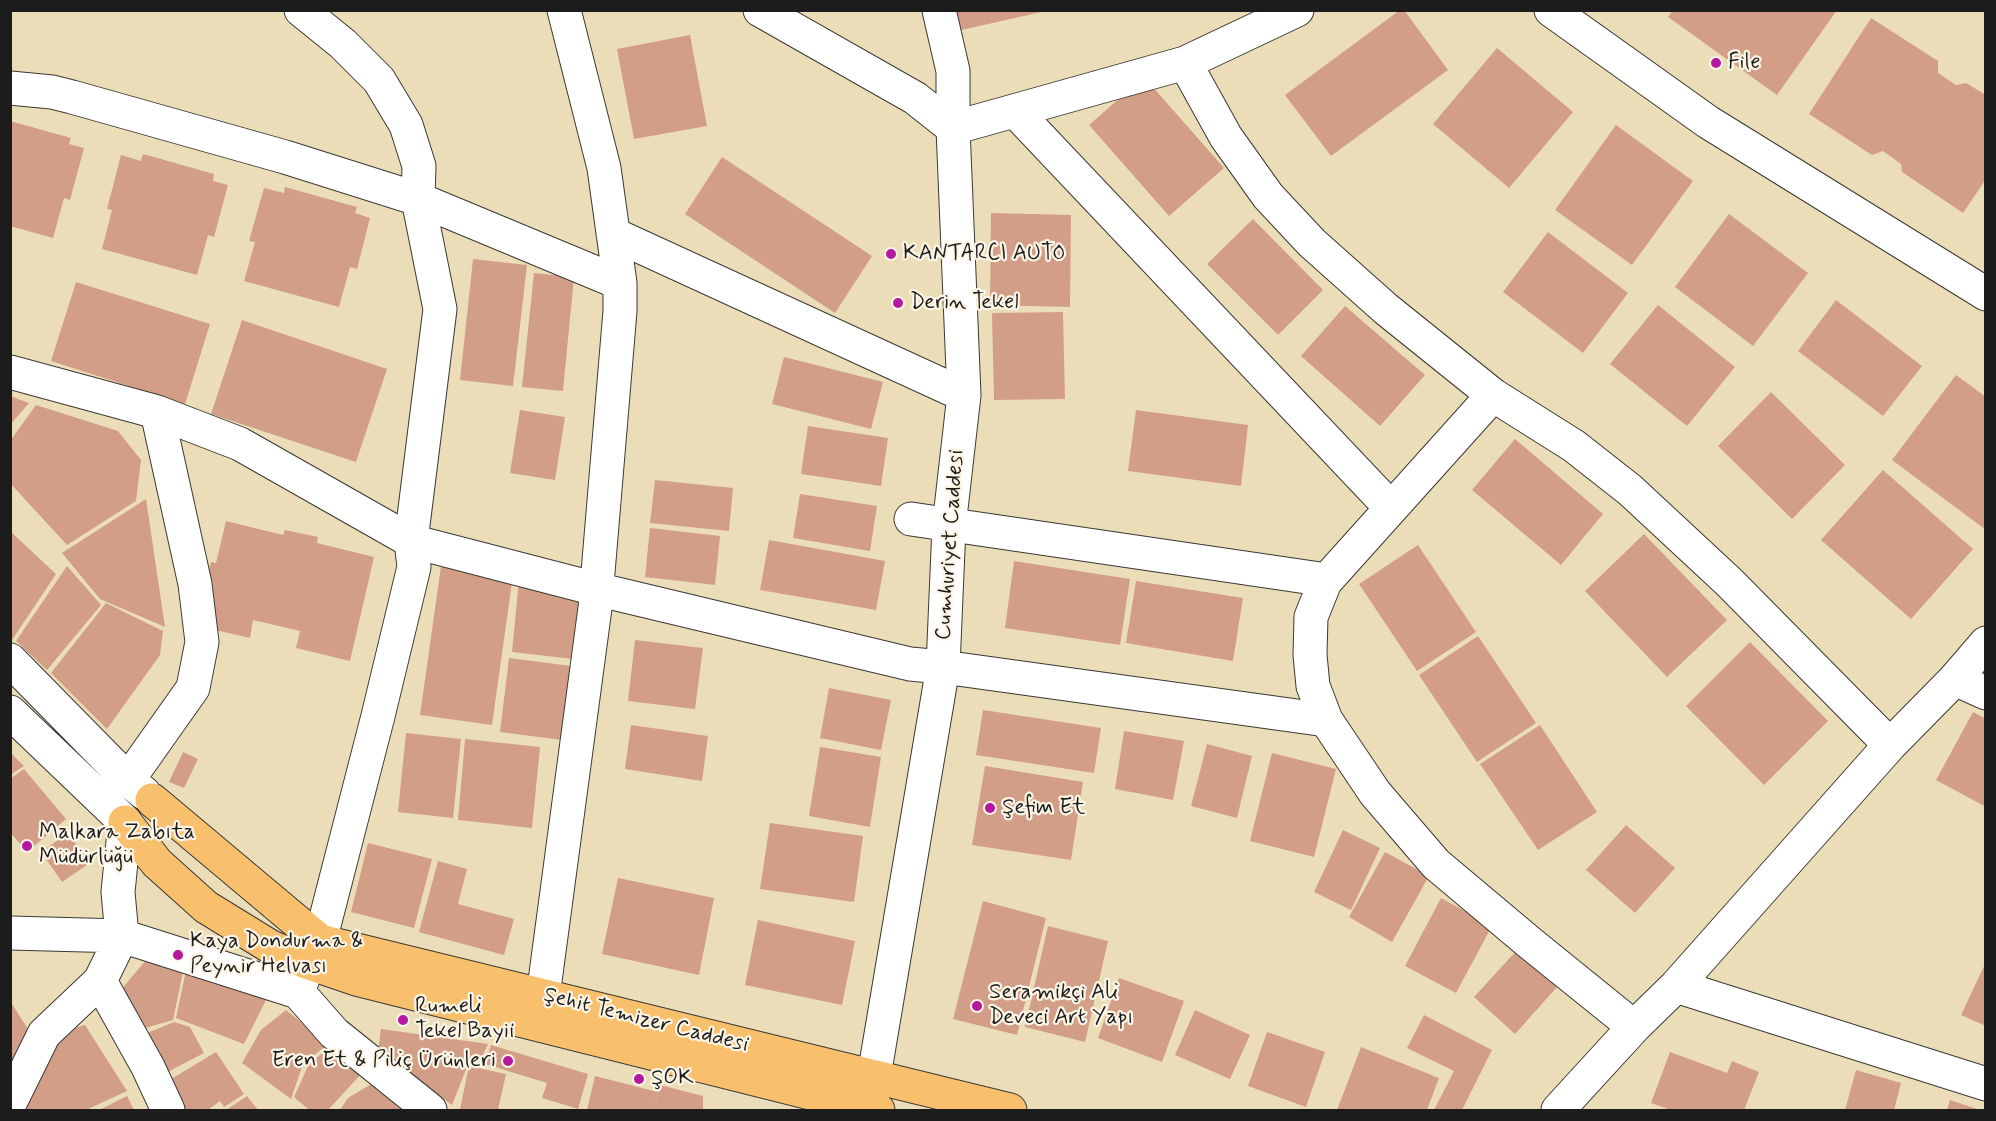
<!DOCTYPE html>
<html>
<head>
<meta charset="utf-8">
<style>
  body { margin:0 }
  #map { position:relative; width:1996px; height:1121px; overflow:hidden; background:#ecddb9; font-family:Mynerve,sans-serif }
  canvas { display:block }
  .frame { position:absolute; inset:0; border:12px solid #1c1c1c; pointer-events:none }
</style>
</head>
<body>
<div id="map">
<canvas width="1996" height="1121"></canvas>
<div class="frame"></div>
</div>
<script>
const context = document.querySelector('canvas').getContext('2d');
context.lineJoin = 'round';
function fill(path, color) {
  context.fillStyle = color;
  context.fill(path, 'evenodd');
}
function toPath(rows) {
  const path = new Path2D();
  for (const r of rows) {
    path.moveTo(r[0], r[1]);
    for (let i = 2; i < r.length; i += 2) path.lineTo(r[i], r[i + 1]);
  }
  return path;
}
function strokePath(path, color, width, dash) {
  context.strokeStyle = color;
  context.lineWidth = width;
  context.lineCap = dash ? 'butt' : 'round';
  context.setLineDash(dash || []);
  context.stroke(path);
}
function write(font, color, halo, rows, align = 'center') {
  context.font = font + ' Mynerve,sans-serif';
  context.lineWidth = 4.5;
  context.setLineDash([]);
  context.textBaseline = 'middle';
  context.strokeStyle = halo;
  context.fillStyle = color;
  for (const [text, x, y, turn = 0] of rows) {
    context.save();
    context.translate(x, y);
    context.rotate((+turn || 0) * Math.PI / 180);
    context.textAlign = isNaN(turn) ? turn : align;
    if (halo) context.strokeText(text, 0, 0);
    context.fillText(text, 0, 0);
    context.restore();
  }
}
const building = toPath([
  [952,10,1045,10,1046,11,957,31],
  [1400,10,1404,10,1448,70,1331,156,1285,95],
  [1673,10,1837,10,1777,95,1668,17],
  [1871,18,1938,61,1938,73,1956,85,1966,83,1986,95,1986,179,1963,213,1902,172,1901,164,1883,151,1872,155,1809,114],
  [690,35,707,126,634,139,617,49],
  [1497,48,1573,112,1509,188,1433,124],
  [1144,77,1224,168,1169,216,1089,125],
  [10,121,71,138,69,144,84,148,70,200,64,198,53,238,10,226],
  [1616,125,1693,181,1632,265,1555,210],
  [143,154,214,174,213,181,228,185,214,237,208,235,197,275,102,249,112,210,107,209,121,155,141,161],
  [722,157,872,256,835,313,685,214],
  [285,187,357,207,355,213,370,218,357,269,350,267,339,307,244,281,255,242,249,241,264,188,284,193],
  [991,213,1071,215,1070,307,990,305],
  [1729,214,1808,273,1753,346,1675,287],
  [1253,219,1323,290,1278,335,1207,264],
  [1548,232,1628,293,1583,353,1503,292],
  [473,259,527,265,513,386,460,380],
  [534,273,574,277,563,391,522,387],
  [76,282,210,324,185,404,51,361],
  [1836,300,1922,366,1883,416,1798,351],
  [1658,305,1735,367,1687,426,1610,364],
  [1345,306,1425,375,1380,426,1301,356],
  [1063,312,1065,399,994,400,992,313],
  [242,320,387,369,356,462,211,414],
  [784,357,883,382,871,429,772,404],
  [1956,375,1986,397,1986,530,1892,460],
  [1771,392,1845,465,1792,519,1718,446],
  [10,396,29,403,10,425],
  [36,405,118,431,141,460,136,501,67,545,10,483,10,441],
  [520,410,565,417,555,480,510,473],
  [1136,410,1248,425,1241,486,1128,471],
  [808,426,888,438,881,486,801,474],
  [1515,439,1603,514,1561,565,1472,490],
  [1883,470,1973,549,1911,619,1821,540],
  [655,480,733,488,729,531,650,523],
  [800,494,877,506,870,551,793,538],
  [146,499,165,627,100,599,62,553],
  [226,521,283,535,285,530,318,537,317,543,374,557,350,661,296,648,300,631,253,620,250,638,202,627,204,590,211,562,216,563],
  [650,528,720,536,715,585,645,577],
  [10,531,56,574,10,643],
  [1644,534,1727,620,1667,677,1585,591],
  [769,540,885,561,876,610,760,590],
  [1418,545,1476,632,1417,671,1359,584],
  [442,559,513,575,492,725,420,715],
  [1014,561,1130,579,1120,645,1005,628],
  [67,566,101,605,47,670,16,641],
  [519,580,580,590,573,659,512,652],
  [1136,581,1243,598,1233,661,1126,643],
  [106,603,163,631,160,655,107,729,51,673],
  [1478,636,1536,723,1477,762,1419,675],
  [635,640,703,648,695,709,628,701],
  [1750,642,1828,721,1764,785,1686,706],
  [509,658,571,666,562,740,500,732],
  [829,688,891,700,881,750,820,738],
  [983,710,1101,728,1094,773,976,755],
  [1973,712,1986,719,1986,807,1936,780],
  [631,725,708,736,702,781,625,769],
  [1540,725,1597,812,1538,850,1480,764],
  [1124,731,1184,741,1173,800,1115,789],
  [406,733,461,739,453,818,398,812],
  [465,739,540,747,532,828,458,820],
  [1207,744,1252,756,1237,818,1191,806],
  [820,747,881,757,870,827,809,816],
  [10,752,24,766,10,775],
  [183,752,198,759,184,788,169,782],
  [1272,753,1336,769,1314,857,1250,841],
  [985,766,1083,782,1071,860,972,845],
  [24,769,66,819,27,852,10,832,10,779],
  [770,823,863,836,854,902,760,889],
  [1626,825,1675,868,1635,913,1586,870],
  [1343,830,1380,848,1351,910,1314,892],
  [68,833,90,863,62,882,41,852],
  [368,843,432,859,414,928,351,912],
  [1385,852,1429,876,1392,942,1349,917],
  [438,861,467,869,458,904,514,919,504,955,419,932],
  [618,878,714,898,699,975,602,954],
  [1441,898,1492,926,1456,993,1405,966],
  [983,901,1046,918,1017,1035,953,1019],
  [758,920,855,941,842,1005,745,985],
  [1048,926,1108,941,1085,1042,1025,1027],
  [1517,950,1557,987,1515,1034,1474,997],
  [146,960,184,967,173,1020,142,1029,120,991],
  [1986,962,1986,1026,1961,1015],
  [187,966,268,996,244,1044,176,1018],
  [1119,978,1184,1001,1162,1062,1098,1038],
  [10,1001,35,1040,10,1083],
  [286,1010,328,1044,303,1064,291,1099,242,1063,261,1030],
  [1195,1010,1250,1035,1230,1079,1175,1055],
  [1424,1015,1492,1050,1462,1110,1434,1110,1454,1071,1407,1048],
  [174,1022,190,1027,204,1053,162,1075,142,1035],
  [85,1025,127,1091,86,1110,18,1110,57,1033],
  [381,1029,488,1044,480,1061,471,1057,452,1105,378,1052],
  [1267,1032,1325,1052,1306,1107,1248,1086],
  [491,1045,588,1074,578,1109,542,1098,547,1083,485,1064],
  [331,1046,362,1073,328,1110,309,1110,294,1097,309,1064],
  [1361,1047,1439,1078,1427,1110,1337,1110],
  [216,1052,244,1094,224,1107,220,1101,208,1110,175,1110,163,1084],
  [1670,1052,1727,1073,1732,1061,1759,1072,1744,1110,1671,1110,1651,1103],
  [469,1066,506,1074,498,1110,460,1109],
  [1856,1070,1901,1083,1894,1110,1845,1110],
  [595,1076,658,1092,655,1106,660,1085,703,1096,703,1110,587,1110],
  [373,1083,405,1110,340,1110,348,1098],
  [127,1096,134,1110,99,1110],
  [247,1096,258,1110,226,1110],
  [1950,1100,1980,1110,1947,1110]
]);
const minor = toPath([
  [301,10,343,44,379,80,406,125,419,166,418,199,440,309,411,541,414,567,378,716,320,941],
  [760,10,915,98,953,128,1185,63,1297,10],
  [1551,10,1708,122,1986,294],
  [1185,63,1226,137,1268,196,1312,243,1386,309,1493,395,1574,446,1630,490,1729,582,1890,745],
  [10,88,52,92,72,97,285,157,418,199,620,283],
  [1015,111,1391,508],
  [613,234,964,395],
  [10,372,157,412,240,444,411,541,596,589,910,664,943,667,1326,720],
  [1493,395,1325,582,1311,617,1310,655,1313,686,1326,720,1375,793,1436,864,1530,943,1634,1027],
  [911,519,1327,580],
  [10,660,128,780,144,793],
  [1955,679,1986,693],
  [10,712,125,822,118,892,122,936,100,981,148,1067,168,1110],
  [128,780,193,688,202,642,195,584,157,412],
  [10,933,122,936,298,992],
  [305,973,298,992,334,1033,430,1110],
  [1676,986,1986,1084],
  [543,996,595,608,620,311,620,283,604,168,564,10],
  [10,1103,44,1034,100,981],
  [866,1103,874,1076,943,667,949,526,964,395,953,128,953,71,939,10],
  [1558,1110,1634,1027,1676,986,1890,745,1955,679,1986,643]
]);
const major = toPath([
  [152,800,320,941,1010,1110],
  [125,822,157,863,206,907,271,947,309,963,356,979,878,1110]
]);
const markers = [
  [1716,63,6,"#b5179e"],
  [891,254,6,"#b5179e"],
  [898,303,6,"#b5179e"],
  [990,808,6,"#b5179e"],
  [27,846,6,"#b5179e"],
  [178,955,6,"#b5179e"],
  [977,1006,6,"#b5179e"],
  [403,1020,6,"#b5179e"],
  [508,1061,6,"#b5179e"],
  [639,1079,6,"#b5179e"]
];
const poiNames = [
  ["File",1728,63],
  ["KANTARCI AUTO",903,254],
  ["Derin Tekel",910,303],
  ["Şefim Et",1002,808],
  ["Malkara Zabıta",39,833],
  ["Müdürlüğü",39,858],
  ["Kaya Dondurma &",190,942],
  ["Peynir Helvası",190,967],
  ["Seramikçi Ali",989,993],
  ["Deveci Art Yapı",989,1018],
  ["Rumeli",415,1007],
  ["Tekel Bayii",415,1032],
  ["Eren Et & Piliç Ürünleri",496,1061,"right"],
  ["ŞOK",651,1079]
];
const streetNames = [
  ["Cumhuriyet Caddesi",951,545,-86],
  ["Şehit Temizer Caddesi",646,1021,14]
];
fill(building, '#d39e87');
strokePath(minor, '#3b3934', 35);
strokePath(major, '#3b3934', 35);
strokePath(minor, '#fff', 33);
strokePath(major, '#f8bf6c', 33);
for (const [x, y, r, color] of markers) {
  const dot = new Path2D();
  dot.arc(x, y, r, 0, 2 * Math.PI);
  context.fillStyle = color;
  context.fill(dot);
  strokePath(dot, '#fcf5e5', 2);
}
write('22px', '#1c1c1c', '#fcf5e5', poiNames, 'left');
write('22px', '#1c1c1c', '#fcf5e5', streetNames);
</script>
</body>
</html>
